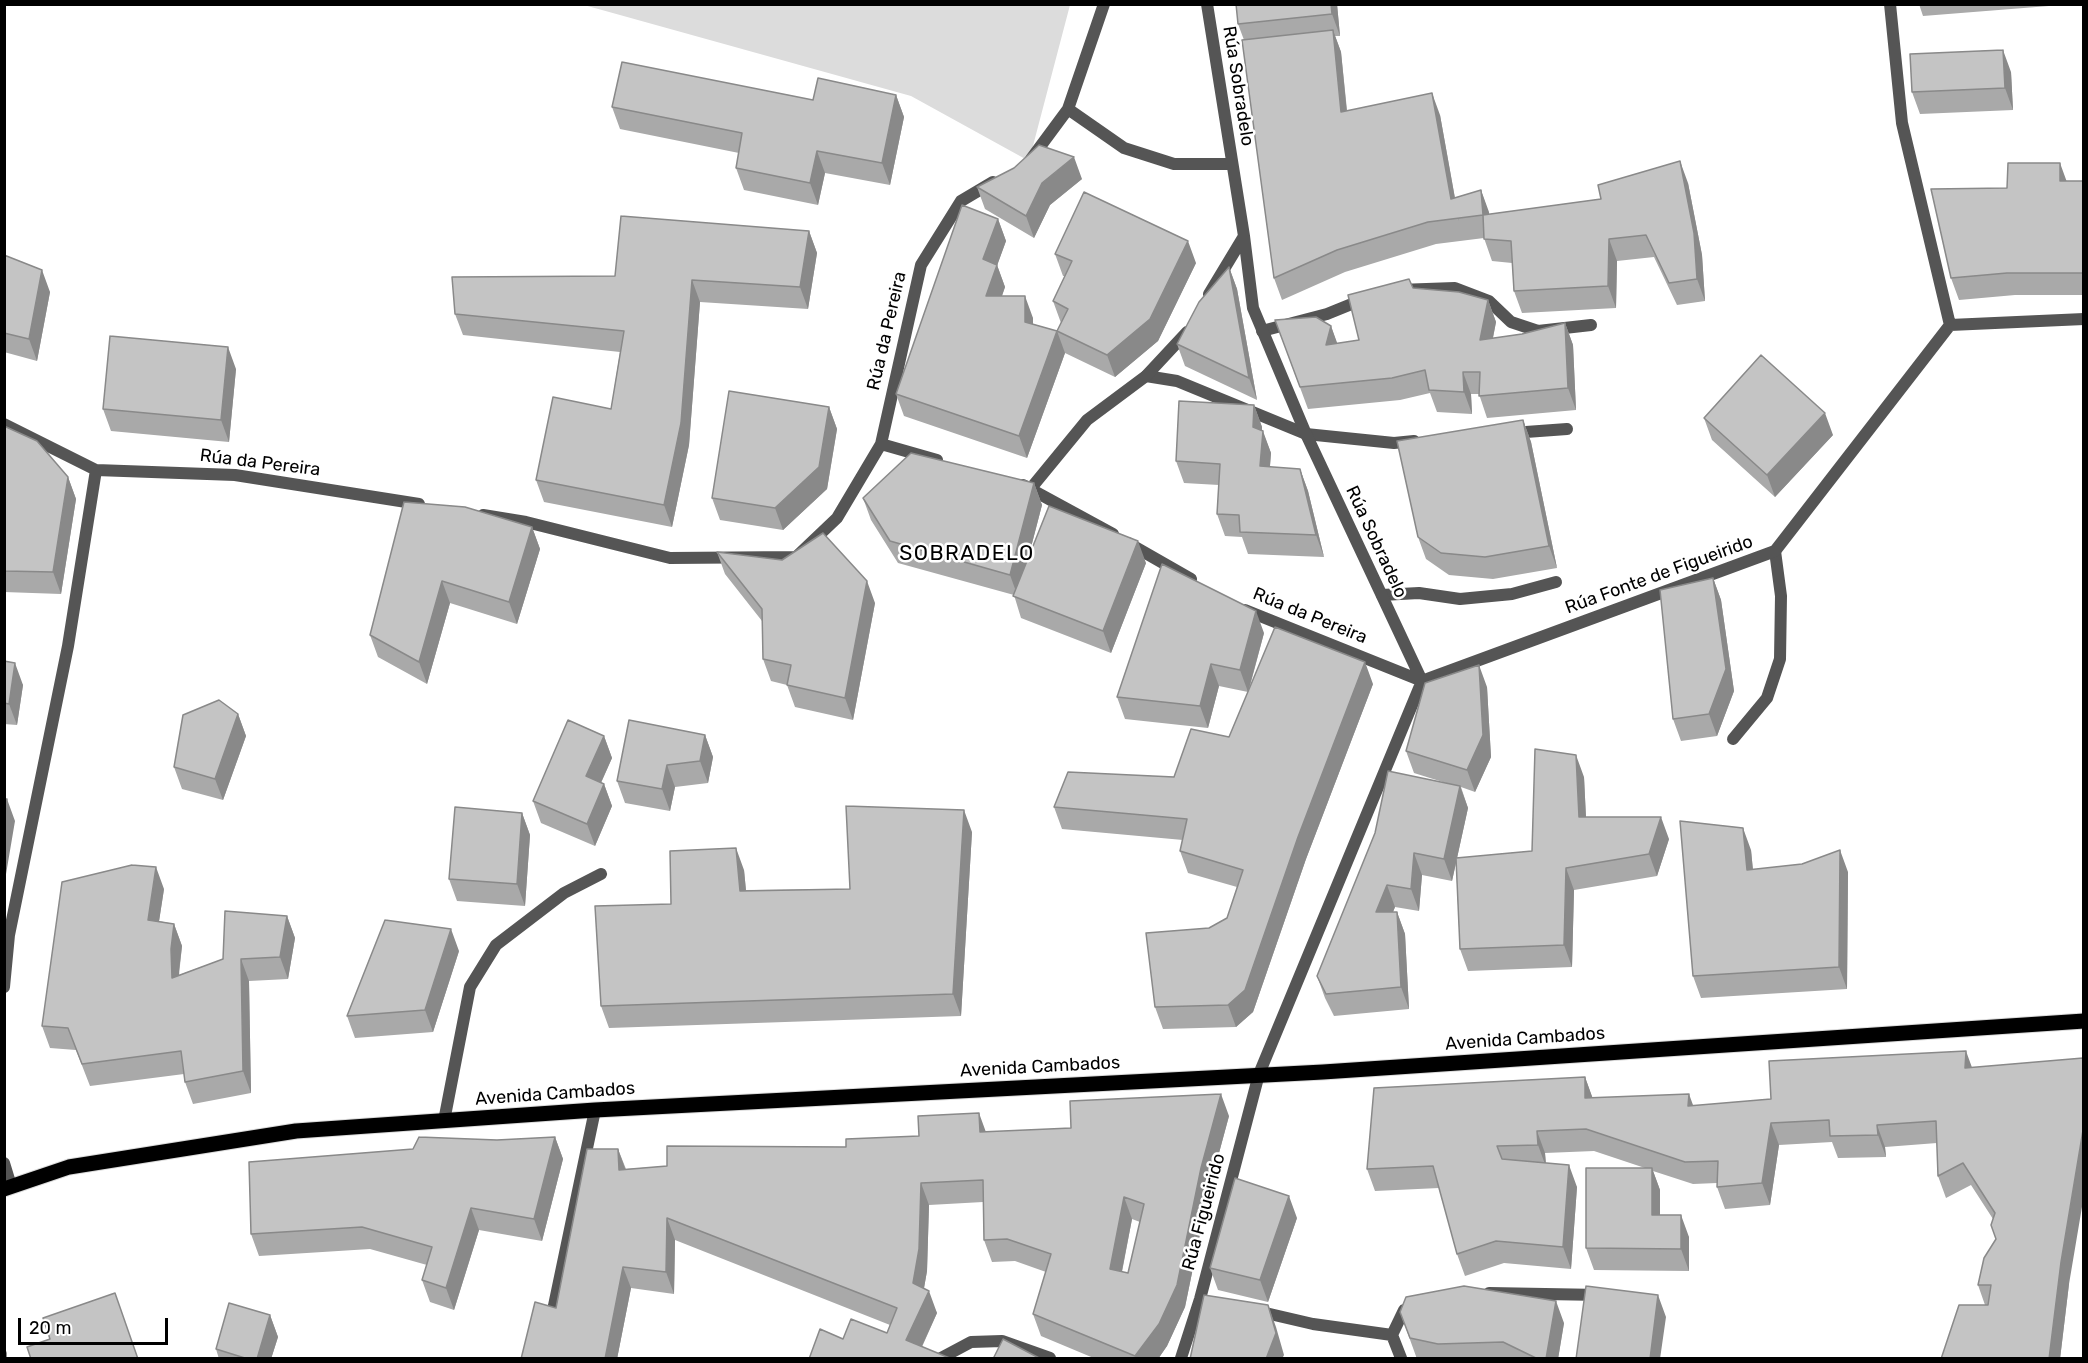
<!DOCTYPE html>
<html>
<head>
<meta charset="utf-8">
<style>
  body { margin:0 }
  #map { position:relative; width:2088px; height:1363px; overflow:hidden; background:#fff; font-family:Rubik,sans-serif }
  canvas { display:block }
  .frame { position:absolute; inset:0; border:6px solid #000; pointer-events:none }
  .scale { position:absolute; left:18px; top:1318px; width:150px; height:27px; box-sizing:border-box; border:3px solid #000; border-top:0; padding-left:8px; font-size:18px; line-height:21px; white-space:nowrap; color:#000; -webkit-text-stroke:4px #fff; paint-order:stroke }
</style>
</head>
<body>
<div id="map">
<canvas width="2088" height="1363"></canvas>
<div class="frame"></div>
<div class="scale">20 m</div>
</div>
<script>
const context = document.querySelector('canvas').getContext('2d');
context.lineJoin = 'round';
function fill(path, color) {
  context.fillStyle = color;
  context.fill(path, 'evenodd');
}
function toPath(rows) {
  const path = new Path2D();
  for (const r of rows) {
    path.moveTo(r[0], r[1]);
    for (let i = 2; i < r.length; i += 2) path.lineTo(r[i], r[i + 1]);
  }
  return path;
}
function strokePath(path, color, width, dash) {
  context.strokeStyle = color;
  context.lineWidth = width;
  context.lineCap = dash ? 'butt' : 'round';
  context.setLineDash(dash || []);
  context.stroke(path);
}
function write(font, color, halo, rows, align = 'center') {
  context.font = font + ' Rubik,sans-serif';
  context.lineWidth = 5;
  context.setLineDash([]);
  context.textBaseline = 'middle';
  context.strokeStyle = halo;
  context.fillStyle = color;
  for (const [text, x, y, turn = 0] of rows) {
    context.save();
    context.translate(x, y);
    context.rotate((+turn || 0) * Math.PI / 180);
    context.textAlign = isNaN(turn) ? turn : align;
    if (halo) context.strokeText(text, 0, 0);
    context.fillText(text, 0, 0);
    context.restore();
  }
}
const green = toPath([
  [584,5,1070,5,1029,161,911,96]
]);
const lane = toPath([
  [1398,290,1455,288,1489,301,1511,322,1538,331,1591,325],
  [1262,331,1327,314,1364,299],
  [1146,376,1177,381,1306,434,1394,443,1414,441],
  [1512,433,1567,429],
  [1382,595,1419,593,1460,599,1512,594,1556,582],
  [1733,739,1767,698,1780,659,1781,596,1775,551],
  [444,1121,470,987,496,945,564,893,601,874],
  [552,1315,595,1110]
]);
const street = toPath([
  [1890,4,1902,123,1950,325],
  [1068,109,1124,148,1174,164,1232,164],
  [1031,159,1068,109,1104,4],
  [1209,294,1244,236],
  [4,424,96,470],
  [881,444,921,265,961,201,993,182],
  [1023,485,1113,534],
  [1032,487,1087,420,1146,376,1187,332],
  [483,515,526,522,670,558,796,557,837,518,881,444,937,460],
  [1128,543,1191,579],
  [1245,610,1422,681,1775,551,1950,325,2084,319],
  [4,987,9,935,68,646,96,470,235,475,419,504],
  [4,1163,11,1186],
  [1489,1293,1601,1295],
  [1257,1311,1313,1324,1392,1335,1401,1358],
  [1392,1335,1404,1310,1414,1309],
  [941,1358,971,1342,1002,1341,1050,1358],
  [1181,1358,1200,1299,1259,1074,1422,681,1306,434,1253,308,1244,236,1207,4]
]);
const primary = toPath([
  [4,1189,69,1167,296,1131,595,1110,1323,1072,2084,1021]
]);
const wall = toPath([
  [1337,4,1340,36,1335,36,1341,52,1347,110,1440,115,1455,198,1481,190,1489,215,1601,199,1688,183,1702,255,1705,301,1677,305,1654,257,1617,261,1616,308,1522,313,1514,291,1512,263,1492,261,1484,238,1436,244,1345,272,1282,300,1274,278,1244,40,1238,24],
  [1919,4,2074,4,1923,16],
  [2011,72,2013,110,1920,114,1912,92],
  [896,95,904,117,890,185,825,173,818,205,744,190,736,168,739,153,620,129,612,107,813,100],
  [1014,168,1082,179,1050,205,1034,238,985,209,977,187],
  [2067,181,2084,181,2084,295,2015,295,1959,300,1951,278,2007,188],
  [998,219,1006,241,997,265,1005,287,1002,296,1033,318,1033,324,1057,331,1061,323,1053,301,1065,276,1063,276,1055,254,1196,263,1158,341,1115,377,1065,353,1027,458,904,416,896,394],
  [809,231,817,253,808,309,700,302,689,445,672,527,544,502,536,480,611,409,620,352,463,335,455,314],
  [4,255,50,292,37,361,4,352],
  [1229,267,1237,289,1257,400,1185,366,1177,344],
  [1413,288,1488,300,1496,322,1493,338,1522,334,1565,323,1573,345,1576,410,1487,418,1479,394,1471,394,1472,414,1437,412,1430,393,1400,400,1308,409,1275,320,1331,326,1337,344,1359,340],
  [236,369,229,442,111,431,103,409],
  [1254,405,1262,427,1262,430,1271,453,1270,467,1300,469,1308,491,1324,557,1248,554,1242,537,1225,536,1217,514,1219,485,1184,483,1176,461],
  [829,407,837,429,827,489,783,530,720,520,712,498],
  [1704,418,1833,435,1775,497,1712,440],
  [1523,420,1531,442,1557,568,1493,579,1449,575,1426,559,1418,537],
  [4,426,68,477,76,499,61,594,4,592],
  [1034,483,1042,505,1028,559,1146,563,1111,653,1021,618,1014,595,898,563,871,520,863,498],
  [404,502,532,527,540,549,517,624,450,603,427,684,378,657,370,635],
  [717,552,875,603,853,720,795,707,787,685,771,681,763,659,762,621,725,574],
  [1713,578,1721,600,1734,691,1717,736,1681,741,1673,719],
  [1264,633,1249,690,1373,684,1306,859,1253,1012,1236,1027,1163,1029,1155,1007,1209,928,1227,918,1237,887,1188,873,1180,851,1183,840,1062,829,1054,807,1174,777,1229,737,1248,692,1219,686,1208,728,1125,719,1117,697],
  [4,661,23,685,17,725,4,724],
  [1487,687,1491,757,1475,792,1461,787,1468,808,1457,858,1532,851,1584,777,1586,817,1669,839,1657,876,1574,890,1572,967,1468,971,1460,949,1456,863,1452,881,1422,875,1419,911,1395,907,1393,912,1397,912,1405,934,1409,1009,1334,1016,1325,998,1317,976,1446,783,1414,773,1406,751],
  [238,714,246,736,223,800,182,789,174,767],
  [705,735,713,757,708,783,675,787,670,811,625,803,617,781],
  [604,736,612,758,601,783,604,784,612,806,595,846,541,823,533,801],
  [522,813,530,835,525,906,457,901,449,879],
  [972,832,961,1016,609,1028,601,1006,671,904,744,870,746,890,850,889],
  [1751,850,1753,870,1848,872,1847,989,1701,998,1693,976],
  [164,889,159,921,174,924,182,946,179,975,223,959,287,916,295,938,288,979,249,981,251,1093,193,1104,185,1082,184,1074,90,1086,76,1050,50,1048,42,1026],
  [459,951,433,1032,355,1038,347,1016],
  [1972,1067,2069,1284,2060,1359,1985,1305,1978,1285,1996,1240,1993,1219,1971,1185,1946,1198,1938,1176,1937,1143,1885,1147,1886,1157,1838,1158,1832,1142,1779,1145,1770,1205,1725,1209,1717,1187,1717,1183,1693,1184,1653,1171,1660,1190,1660,1215,1689,1237,1689,1271,1594,1270,1586,1248,1645,1168,1594,1151,1545,1153,1546,1163,1577,1187,1571,1269,1504,1263,1465,1276,1457,1254,1439,1188,1375,1191,1367,1169,1585,1077,1592,1097,1693,1106,1771,1099],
  [1229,1116,1209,1190,1185,1307,1167,1346,1158,1359,1096,1359,1041,1336,1033,1314,1046,1272,1015,1261,992,1262,984,1240,983,1202,929,1205,927,1271,924,1288,937,1313,922,1347,843,1339,887,1333,890,1325,675,1240,674,1294,631,1288,617,1359,521,1359,556,1308,618,1149,626,1169,667,1166,846,1147,919,1136,1071,1128],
  [1132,1219,1140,1222,1128,1273,1122,1272],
  [555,1137,563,1159,542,1241,479,1230,454,1310,430,1302,422,1280,427,1265,370,1249,259,1256,251,1234,413,1149,497,1140],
  [1297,1218,1268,1302,1218,1290,1210,1268],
  [1400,1312,1564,1323,1558,1359,1417,1359],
  [270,1315,278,1337,271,1359,219,1359,216,1349]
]);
const shadedWall = toPath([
  [1331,4,1337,4,1340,36,1332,14],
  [1333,30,1341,52,1349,134,1341,112],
  [2003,50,2011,72,2013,110,2005,88],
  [1432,93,1440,115,1459,221,1451,199],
  [896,95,904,117,890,185,882,163],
  [817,151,825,173,818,205,810,183],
  [1074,157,1082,179,1050,205,1034,238,1026,216,1042,183],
  [1680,161,1688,183,1702,255,1705,301,1697,279],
  [2060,163,2068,185,2060,181],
  [1481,190,1489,212,1491,237,1483,215],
  [998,219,1006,241,993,277,997,265,1005,287,994,318,986,296,983,259],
  [809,231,817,253,808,309,800,287],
  [1609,239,1617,261,1616,308,1608,286],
  [1188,241,1196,263,1158,341,1115,377,1107,355],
  [1229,267,1237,289,1257,400,1249,378],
  [42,270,50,292,37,361,29,339],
  [692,280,700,302,689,445,672,527,664,505],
  [1025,296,1033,318,1033,344,1025,322],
  [1488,300,1496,322,1488,362,1480,340],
  [1565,323,1573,345,1576,410,1568,388],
  [1331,326,1339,348,1326,345],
  [1057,331,1065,353,1027,458,1019,436],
  [228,347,236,369,229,442,221,420],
  [1463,372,1471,394,1472,414,1464,392],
  [1254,405,1262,427,1261,449,1253,427],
  [829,407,837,429,827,489,783,530,775,508],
  [1825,413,1833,435,1775,497,1767,475],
  [1523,420,1531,442,1557,568,1549,546],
  [1263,431,1271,453,1268,488,1260,466],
  [1300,469,1308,491,1324,557,1316,535],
  [68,477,76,499,61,594,53,572],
  [1034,483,1042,505,1018,597,1010,575],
  [532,527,540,549,517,624,509,602],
  [1138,541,1146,563,1111,653,1103,631],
  [1713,578,1721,600,1734,691,1717,736,1709,714],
  [442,581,450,603,427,684,419,662],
  [867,581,875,603,853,720,845,698],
  [1256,611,1264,633,1248,692,1240,670],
  [1365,662,1373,684,1306,859,1253,1012,1236,1027,1228,1005,1298,837],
  [15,663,23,685,17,725,9,704],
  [1211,664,1219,686,1208,728,1200,706],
  [1479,665,1487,687,1491,757,1475,792,1467,770],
  [238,714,246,736,223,800,215,779],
  [705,735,713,757,708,783,700,761],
  [604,736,612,758,594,798,586,776],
  [1576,755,1584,777,1587,839,1579,817],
  [667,765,675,787,670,811,662,789],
  [604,784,612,806,595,846,587,824],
  [1460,786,1468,808,1452,881,1444,859],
  [7,799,15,821,4,886,4,817],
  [964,810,972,832,961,1016,953,994],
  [522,813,530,835,525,906,517,884],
  [1661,817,1669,839,1657,876,1649,854],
  [1743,828,1751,850,1755,892,1747,870],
  [736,848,744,870,748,912,740,891],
  [1840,850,1848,872,1847,989,1839,967],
  [1414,853,1422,875,1419,911,1411,889],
  [156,867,164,889,156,941,148,920],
  [1566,868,1574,890,1572,967,1564,945],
  [1387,885,1395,907,1384,934,1376,912],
  [1397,912,1405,934,1409,1009,1401,987],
  [287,916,295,938,288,979,280,957],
  [174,924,182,946,179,971,180,1000,172,978,171,949],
  [451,929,459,951,433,1032,425,1010],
  [241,959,249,981,251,1093,243,1071],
  [1966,1051,1974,1073,1965,1068],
  [1585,1077,1593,1099,1585,1098],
  [1221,1094,1229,1116,1209,1190,1185,1307,1167,1346,1158,1359,1136,1359,1135,1356],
  [1689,1094,1697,1116,1688,1106],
  [979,1113,987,1135,980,1132],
  [1771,1123,1779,1145,1770,1205,1762,1183],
  [2084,1124,2084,1195,2069,1284,2060,1359,2049,1359,2061,1262],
  [1877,1125,1885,1147,1886,1157,1878,1135],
  [1537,1131,1545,1153,1546,1167,1538,1145],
  [555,1137,563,1159,542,1241,534,1219],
  [618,1149,626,1171,619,1170],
  [1569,1165,1577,1187,1571,1269,1563,1247],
  [1652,1168,1660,1190,1660,1237,1652,1215],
  [921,1183,929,1205,927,1271,921,1305,913,1283],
  [1289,1196,1297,1218,1268,1302,1260,1280],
  [1124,1197,1132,1219,1118,1291,1110,1269],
  [471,1208,479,1230,454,1310,446,1288],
  [1681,1215,1689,1237,1689,1271,1681,1249],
  [667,1218,675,1240,674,1294,666,1272],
  [623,1267,631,1288,617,1359,605,1359],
  [929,1291,937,1313,916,1359,906,1340],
  [1658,1295,1666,1317,1660,1359,1650,1359],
  [1556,1301,1564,1323,1558,1359,1546,1359],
  [1268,1305,1276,1327,1284,1355,1282,1359,1266,1359],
  [270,1315,278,1337,271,1359,257,1359],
  [4,1346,7,1353,7,1359,4,1359]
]);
const building = toPath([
  [1236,4,1331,4,1332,14,1238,24,1236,4],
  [1333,30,1341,112,1432,93,1451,199,1481,190,1483,215,1428,222,1337,250,1274,278,1242,40,1333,30],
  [2003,50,2005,88,1912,92,1910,54,2003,50],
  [622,62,813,100,818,78,896,95,882,163,817,151,810,183,736,168,742,133,612,107,622,62],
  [1039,145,1074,157,1042,183,1026,216,977,187,1014,168,1039,145],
  [1680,161,1694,233,1697,279,1669,283,1646,235,1609,239,1608,286,1514,291,1511,241,1484,239,1483,215,1601,199,1598,185,1680,161],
  [2008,163,2060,163,2060,181,2084,181,2084,273,2007,273,1951,278,1931,189,2007,188,2008,163],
  [1084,192,1188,241,1150,319,1107,355,1057,331,1019,436,896,394,962,205,998,219,983,259,997,265,986,296,1025,296,1025,322,1057,331,1068,309,1053,301,1072,261,1055,254,1084,192],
  [621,216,809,231,800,287,692,280,681,423,664,505,536,480,553,397,611,409,624,331,455,314,452,277,615,276,621,216],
  [4,255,42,270,29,339,4,333,4,255],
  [1229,267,1249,378,1177,344,1199,302,1229,267],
  [1409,279,1413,288,1459,292,1488,300,1480,340,1522,334,1565,323,1568,388,1479,396,1480,372,1463,372,1464,392,1429,390,1425,370,1392,378,1300,387,1275,320,1316,317,1331,326,1326,345,1359,340,1348,295,1409,279],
  [110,336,228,347,221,420,103,409,110,336],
  [1761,355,1825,413,1767,475,1704,418,1761,355],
  [729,391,829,407,819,467,775,508,712,498,729,391],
  [1179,401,1254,405,1253,427,1263,431,1260,466,1300,469,1316,535,1240,532,1239,515,1217,514,1220,464,1176,461,1179,401],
  [1523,420,1549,546,1485,557,1441,553,1418,537,1397,441,1523,420],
  [4,426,37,441,68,477,53,572,4,571,4,426],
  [911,453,1034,483,1010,575,890,541,863,498,911,453],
  [404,502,465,507,532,527,509,602,442,581,419,662,370,635,404,502],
  [1049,506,1138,541,1103,631,1013,596,1049,506],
  [823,533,867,581,845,698,787,685,791,665,763,659,762,609,717,552,782,560,823,533],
  [1162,564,1256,611,1240,670,1211,664,1200,706,1117,697,1162,564],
  [1713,578,1726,669,1709,714,1673,719,1660,590,1713,578],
  [1275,627,1365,662,1298,837,1245,990,1228,1005,1155,1007,1146,933,1209,928,1227,918,1243,870,1180,851,1187,819,1054,807,1068,772,1174,777,1191,729,1229,737,1275,627],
  [4,661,15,663,9,704,4,703,4,661],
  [1479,665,1483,735,1467,770,1406,751,1425,683,1479,665],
  [219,700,238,714,215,779,174,767,183,715,219,700],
  [568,720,604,736,586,776,604,784,587,824,533,801,568,720],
  [629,720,705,735,700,761,667,765,662,789,617,781,629,720],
  [1535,749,1576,755,1579,817,1661,817,1649,854,1566,868,1564,945,1460,949,1456,858,1532,851,1535,749],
  [1388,771,1460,786,1444,859,1414,853,1411,889,1387,885,1376,912,1397,912,1401,987,1326,994,1317,976,1375,833,1388,771],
  [4,799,7,799,4,817,4,799],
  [846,806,964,810,953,994,601,1006,595,906,671,904,670,851,736,848,740,891,850,889,846,806],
  [455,807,522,813,517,884,449,879,455,807],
  [1680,821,1743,828,1747,870,1802,864,1840,850,1839,967,1693,976,1680,821],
  [132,865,156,867,148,920,174,924,171,949,172,978,223,959,225,911,287,916,280,957,241,959,243,1071,185,1082,181,1051,82,1064,68,1028,42,1026,62,882,132,865],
  [385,920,451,929,425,1010,347,1016,385,920],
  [1966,1051,1965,1068,2083,1058,2084,1059,2084,1124,2061,1262,2049,1359,1941,1359,1959,1305,1988,1305,1991,1285,1978,1285,1984,1258,1996,1239,1991,1225,1995,1213,1963,1163,1938,1176,1936,1121,1877,1125,1878,1135,1830,1136,1829,1120,1771,1123,1762,1183,1717,1187,1718,1161,1685,1162,1586,1129,1537,1131,1538,1145,1497,1146,1502,1159,1569,1165,1563,1247,1496,1241,1457,1254,1433,1166,1367,1169,1374,1088,1585,1077,1585,1098,1689,1094,1688,1106,1771,1099,1769,1061,1966,1051],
  [1221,1094,1201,1168,1177,1285,1159,1324,1135,1356,1033,1314,1051,1254,1007,1239,984,1240,983,1180,921,1183,919,1249,913,1283,929,1291,906,1340,952,1359,809,1359,820,1329,843,1339,851,1319,887,1333,897,1308,667,1218,666,1272,623,1267,605,1359,521,1359,535,1302,556,1308,587,1149,618,1149,619,1170,667,1166,667,1146,846,1147,846,1139,919,1136,918,1116,979,1113,980,1132,1071,1128,1070,1101,1221,1094],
  [1124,1197,1144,1204,1128,1273,1110,1269,1124,1197],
  [419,1137,497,1140,555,1137,534,1219,471,1208,446,1288,422,1280,432,1247,362,1227,251,1234,249,1162,413,1149,419,1137],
  [1586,1168,1652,1168,1652,1215,1681,1215,1681,1249,1586,1248,1586,1168],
  [1235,1178,1289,1196,1260,1280,1210,1268,1235,1178],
  [1464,1286,1556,1301,1546,1359,1538,1359,1503,1342,1438,1344,1410,1338,1400,1312,1406,1297,1464,1286],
  [1586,1286,1658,1295,1650,1359,1576,1359,1586,1286],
  [115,1293,138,1359,31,1359,27,1347,50,1339,43,1318,115,1293],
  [1204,1295,1268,1305,1276,1333,1266,1359,1190,1359,1204,1295],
  [229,1303,270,1315,257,1359,248,1359,216,1349,229,1303],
  [1003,1339,1041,1359,993,1359,1003,1339]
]);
const streetNames = [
  ["Rúa Sobradelo",1238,86,81],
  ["Rúa da Pereira",887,331,-77],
  ["Rúa da Pereira",260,463,7],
  ["Rúa Sobradelo",1376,542,65],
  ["Rúa Fonte de Figueirido",1659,575,-20],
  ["Rúa da Pereira",1310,616,22],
  ["Avenida Cambados",1525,1039,-4],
  ["Avenida Cambados",1040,1067,-3],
  ["Avenida Cambados",555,1094,-4],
  ["Rúa Figueirido",1204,1212,-75]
];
const quarterNames = [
  ["SOBRADELO",967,554]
];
fill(green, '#dcdcdc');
strokePath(primary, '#dbdbdb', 17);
strokePath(lane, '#555', 12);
strokePath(street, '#555', 12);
strokePath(primary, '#000', 15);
fill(wall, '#a9a9a9');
fill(shadedWall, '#898989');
fill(building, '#c4c4c4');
strokePath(building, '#898989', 1.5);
write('18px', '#000', '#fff', streetNames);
context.letterSpacing = '1.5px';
write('21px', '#000', '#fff', quarterNames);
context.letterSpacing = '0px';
</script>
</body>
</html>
